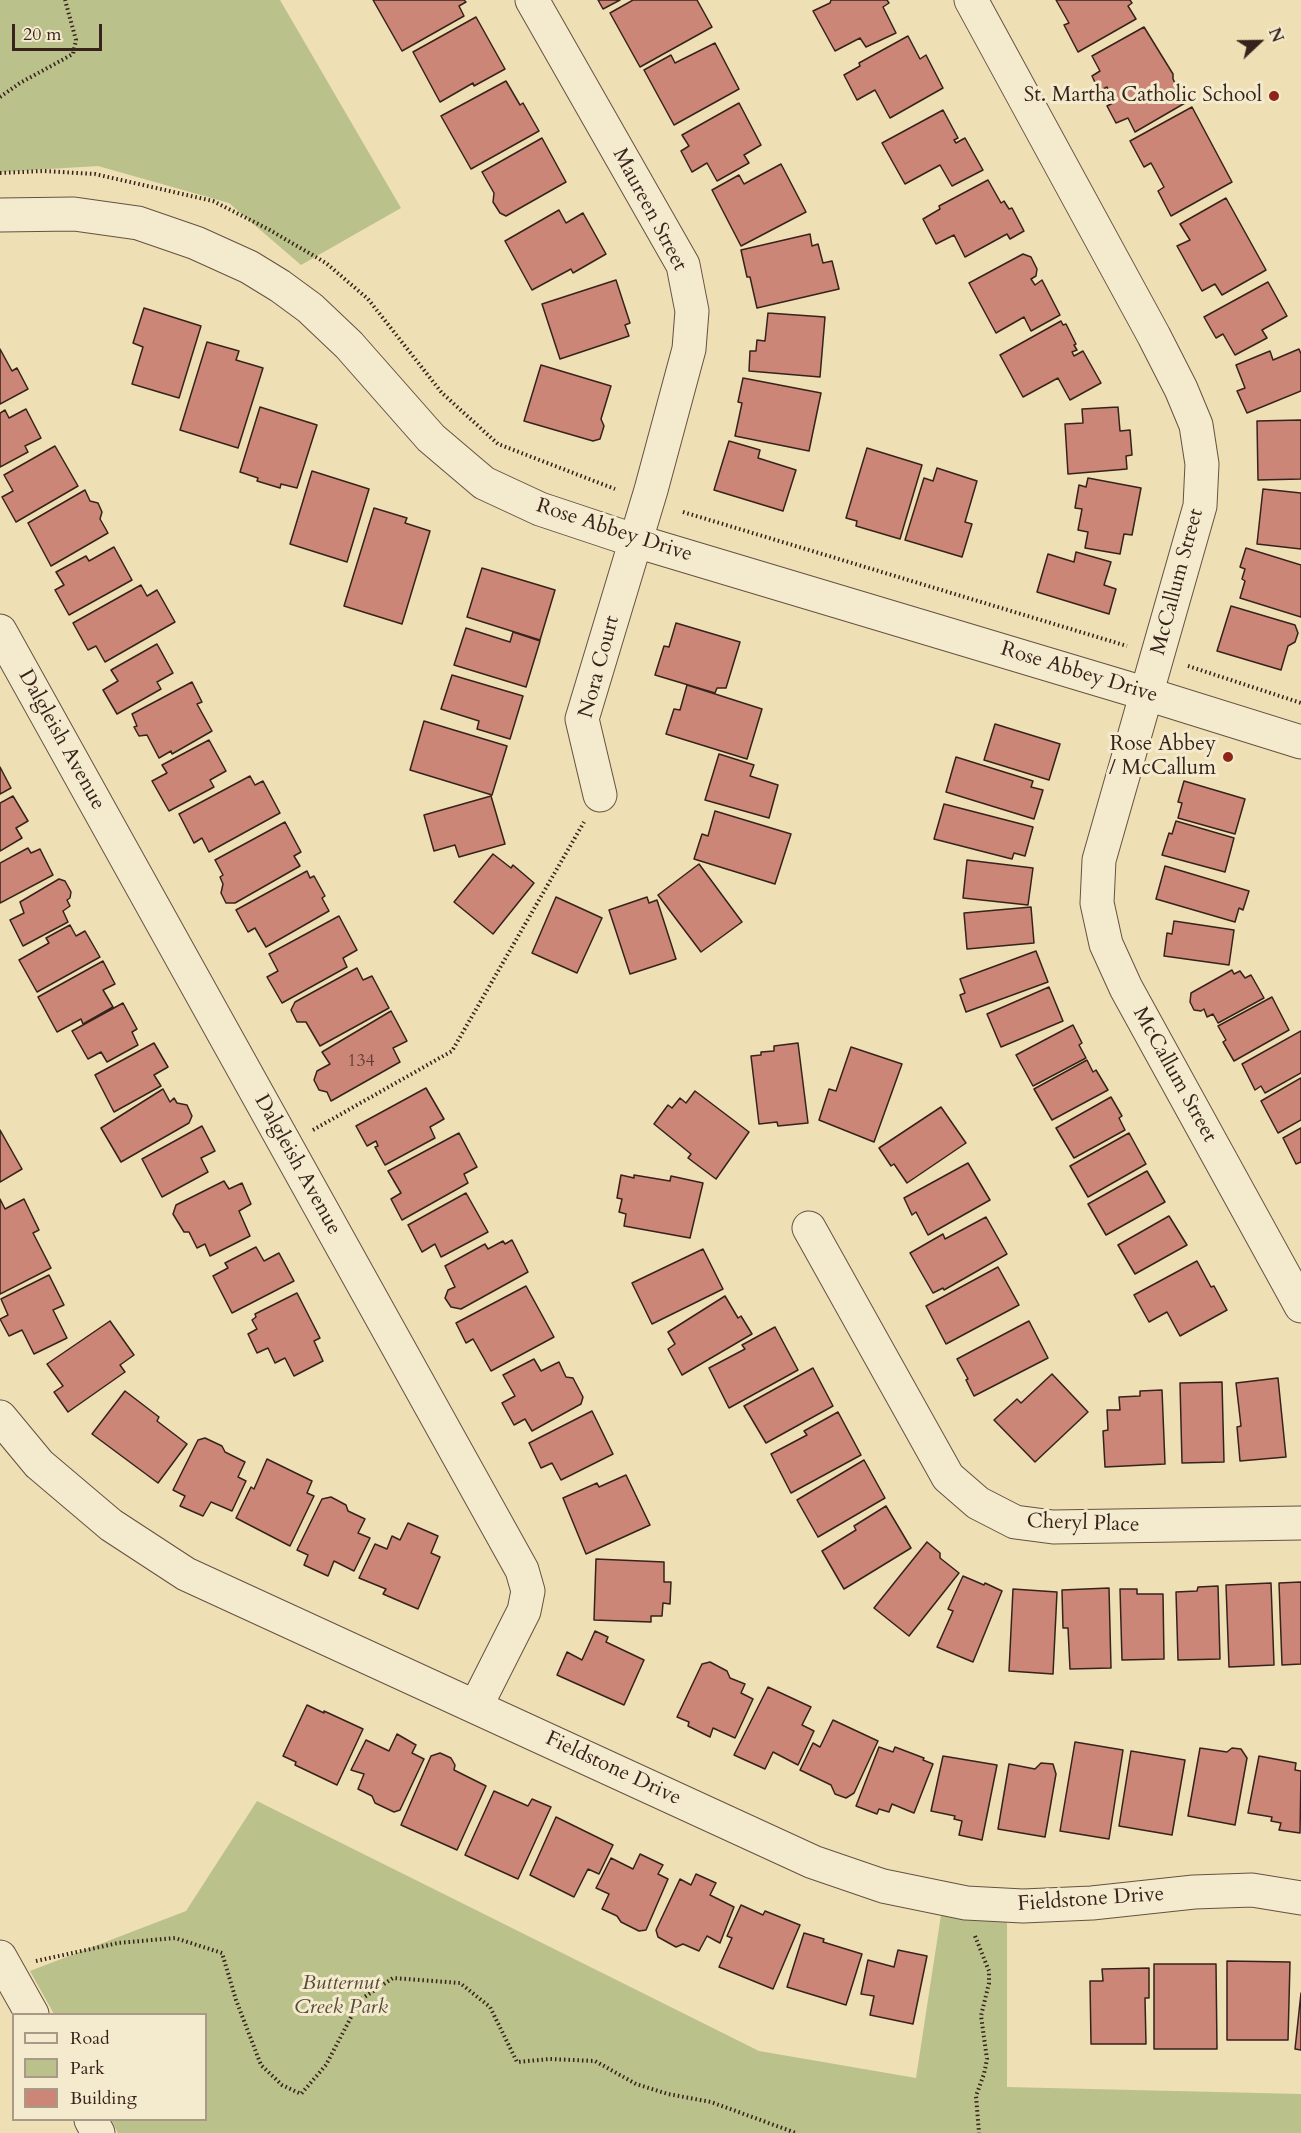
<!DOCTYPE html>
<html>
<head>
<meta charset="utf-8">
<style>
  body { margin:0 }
  #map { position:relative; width:1301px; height:2133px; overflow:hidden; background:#eedfb4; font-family:Cardo,serif }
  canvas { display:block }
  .legend { position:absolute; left:12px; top:2013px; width:195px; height:108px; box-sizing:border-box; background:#f4eace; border:2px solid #a89a86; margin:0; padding:8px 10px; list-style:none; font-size:18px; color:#36231b }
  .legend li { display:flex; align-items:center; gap:12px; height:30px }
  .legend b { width:30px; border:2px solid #a89a86 }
  .north { position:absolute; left:1229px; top:12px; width:60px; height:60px; -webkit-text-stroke:4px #f4eace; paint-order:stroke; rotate:68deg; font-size:16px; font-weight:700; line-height:24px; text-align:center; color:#36231b }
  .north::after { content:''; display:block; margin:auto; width:21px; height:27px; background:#36231b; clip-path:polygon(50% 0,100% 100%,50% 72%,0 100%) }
  .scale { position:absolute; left:12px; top:24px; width:90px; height:27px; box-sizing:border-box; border:3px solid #36231b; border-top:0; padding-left:8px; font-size:18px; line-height:21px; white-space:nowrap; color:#36231b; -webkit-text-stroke:4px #f4eace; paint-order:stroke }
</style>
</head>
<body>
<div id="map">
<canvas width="1301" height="2133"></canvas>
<ul class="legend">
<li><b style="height:8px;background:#f4eace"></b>Road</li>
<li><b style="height:16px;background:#bbc18b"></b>Park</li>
<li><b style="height:16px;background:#cc8677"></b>Building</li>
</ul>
<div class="north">N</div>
<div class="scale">20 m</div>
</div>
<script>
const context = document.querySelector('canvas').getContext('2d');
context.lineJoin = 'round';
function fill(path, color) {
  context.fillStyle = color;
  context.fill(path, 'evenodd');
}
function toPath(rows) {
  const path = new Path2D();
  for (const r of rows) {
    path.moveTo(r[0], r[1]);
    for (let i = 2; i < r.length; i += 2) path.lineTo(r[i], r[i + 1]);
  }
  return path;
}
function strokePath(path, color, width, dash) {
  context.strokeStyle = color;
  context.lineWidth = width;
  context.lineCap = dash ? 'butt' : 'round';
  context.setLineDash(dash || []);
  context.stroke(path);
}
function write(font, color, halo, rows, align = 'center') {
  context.font = font + ' Cardo,serif';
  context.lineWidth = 6;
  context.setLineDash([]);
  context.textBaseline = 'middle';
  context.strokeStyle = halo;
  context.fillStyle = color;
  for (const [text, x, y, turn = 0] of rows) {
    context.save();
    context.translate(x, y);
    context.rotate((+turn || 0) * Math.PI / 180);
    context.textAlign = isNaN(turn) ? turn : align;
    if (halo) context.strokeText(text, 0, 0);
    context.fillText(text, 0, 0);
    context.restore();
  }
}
const green = toPath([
  [0,0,280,0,401,208,301,265,229,203,98,166,0,172],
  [257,1801,759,2051,916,2078,941,1915,1007,1922,1007,2087,1301,2094,1301,2133,118,2133,111,2120,206,2120,206,2014,54,2014,30,1971,186,1911]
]);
const building = toPath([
  [373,0,464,0,466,2,459,6,464,16,402,51,373,0],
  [598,0,620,0,603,9,598,0],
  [633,0,697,0,712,27,640,67,610,13,633,0],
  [831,0,887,0,889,3,883,7,896,33,866,47,860,38,835,51,813,11,830,3,831,0],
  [1056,0,1130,0,1132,3,1128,6,1136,19,1078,52,1064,25,1069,23,1056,0],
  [476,17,505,69,474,86,473,83,440,102,413,52,476,17],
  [1144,27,1173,74,1173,79,1185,103,1135,132,1128,118,1116,123,1107,106,1115,102,1107,87,1099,91,1092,76,1100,71,1092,56,1144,27],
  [908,36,920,59,926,55,943,88,890,118,875,90,857,100,844,75,860,66,859,63,908,36],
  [715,43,739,89,674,125,644,70,671,55,675,63,715,43],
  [506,81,520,105,523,103,539,131,471,169,441,116,506,81],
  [739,103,761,145,744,155,749,163,717,181,707,163,692,172,681,151,689,146,682,135,739,103],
  [1192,107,1232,182,1171,216,1158,191,1164,187,1151,163,1144,167,1130,141,1192,107],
  [943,110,958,138,954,140,956,143,965,138,983,170,952,186,940,165,905,184,882,143,943,110],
  [542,138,566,182,506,216,500,213,493,202,494,193,482,172,542,138],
  [781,164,806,212,741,246,712,190,739,175,744,184,781,164],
  [988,180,1001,203,1004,201,1009,209,1012,208,1024,231,1010,239,1007,234,965,257,954,235,936,244,923,219,940,209,939,206,988,180],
  [1226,198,1266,270,1222,295,1215,284,1202,291,1177,246,1190,240,1180,224,1226,198],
  [559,210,566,223,583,213,606,254,573,273,571,269,532,290,505,241,559,210],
  [810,234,812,246,818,244,823,263,832,261,839,289,757,308,750,277,747,277,741,250,810,234],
  [1023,254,1031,257,1037,269,1036,276,1031,279,1035,285,1042,280,1060,315,1031,331,1024,317,996,333,969,283,1023,254],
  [616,280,630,323,625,325,629,336,560,359,542,304,616,280],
  [1268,282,1287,316,1262,330,1267,338,1235,355,1223,334,1216,338,1204,317,1268,282],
  [144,308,201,326,179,398,132,384,143,347,133,343,144,308],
  [768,313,825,317,820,377,749,371,750,351,756,351,757,340,765,341,768,313],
  [1061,321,1063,325,1066,324,1076,344,1074,345,1077,350,1072,352,1074,356,1083,351,1101,383,1070,400,1058,378,1023,397,1000,355,1061,321],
  [207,342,239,351,236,360,263,368,238,448,180,430,207,342],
  [0,349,12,371,17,368,28,389,0,404,0,349],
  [1299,349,1301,354,1301,391,1247,413,1237,391,1245,388,1236,365,1270,351,1273,360,1299,349],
  [541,365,611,386,601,419,604,426,600,439,593,441,524,421,541,365],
  [743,378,821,393,809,451,735,436,742,403,738,402,743,378],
  [260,407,317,425,297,488,281,484,280,488,257,481,258,478,240,472,260,407],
  [1118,407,1120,431,1130,430,1132,455,1126,456,1127,469,1068,474,1065,424,1083,423,1082,409,1118,407],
  [26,409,41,438,25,446,28,452,0,467,0,413,5,410,9,418,26,409],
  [1301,420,1301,479,1258,480,1257,421,1301,420],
  [729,441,760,450,758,458,796,470,783,511,714,490,729,441],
  [55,446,78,486,16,522,2,497,13,491,4,475,55,446],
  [867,448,922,465,900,539,856,526,857,521,846,518,867,448],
  [937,468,977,481,965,522,972,524,962,557,905,540,924,478,933,481,937,468],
  [312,471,369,489,347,562,290,544,312,471],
  [1088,478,1141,488,1132,535,1124,534,1120,554,1085,548,1088,532,1078,530,1082,509,1075,508,1079,485,1086,487,1088,478],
  [1263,489,1301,493,1301,549,1257,544,1263,489],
  [85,490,90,501,98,503,102,512,100,519,108,533,51,566,28,523,85,490],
  [374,508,407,518,405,523,430,531,402,624,344,606,374,508],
  [114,547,132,580,69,615,55,590,64,585,56,572,86,556,89,561,114,547],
  [1246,548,1301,565,1301,617,1240,598,1245,581,1242,579,1245,569,1240,567,1246,548],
  [1076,552,1111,562,1104,585,1116,589,1109,614,1037,592,1048,554,1074,562,1076,552],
  [482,568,555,590,540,640,467,617,482,568],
  [141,585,147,596,157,590,175,622,105,662,96,646,88,650,73,623,141,585],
  [1231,606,1295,625,1298,633,1295,642,1288,646,1281,670,1217,651,1231,606],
  [676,623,740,642,726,688,717,688,715,693,655,675,664,646,669,647,676,623],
  [466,628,510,642,513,632,540,641,526,687,454,665,466,628],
  [157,644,173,673,157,682,161,689,117,714,103,690,118,681,111,670,157,644],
  [452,675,523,696,510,739,477,729,479,721,441,709,452,675],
  [192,682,202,702,197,704,212,731,172,754,171,751,159,758,147,735,139,736,134,727,137,726,132,714,192,682],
  [687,685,762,709,747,759,666,734,674,709,680,710,687,685],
  [424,721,507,746,492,795,410,770,424,721],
  [995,724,1060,744,1049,780,984,760,995,724],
  [209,740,226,771,210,780,214,787,169,811,152,781,167,773,162,765,209,740],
  [719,754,754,765,750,776,778,785,769,818,705,800,719,754],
  [956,757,1033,781,1031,787,1043,790,1034,819,946,792,956,757],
  [0,767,11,788,0,794,0,767],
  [250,776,255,785,263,781,280,813,209,852,202,838,194,843,179,814,250,776],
  [1184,781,1245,799,1235,834,1178,818,1182,803,1178,802,1184,781],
  [13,796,28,821,16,828,22,838,0,851,0,803,13,796],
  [491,796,505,844,459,857,455,845,434,851,424,815,491,796],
  [944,804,1033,827,1025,856,1014,853,1012,859,934,839,944,804],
  [715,811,791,834,775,884,694,859,702,834,708,836,715,811],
  [1176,821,1234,838,1225,872,1162,855,1169,833,1172,834,1176,821],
  [285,822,301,852,294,856,300,866,235,903,226,903,221,893,223,884,220,877,223,875,215,860,285,822],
  [28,848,31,853,40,849,53,875,0,903,0,863,28,848],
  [493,854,511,868,513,865,534,883,493,934,454,902,493,854],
  [967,860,1033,868,1028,905,963,898,967,860],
  [699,864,742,922,701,952,658,895,699,864],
  [1165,866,1249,891,1243,910,1239,908,1235,922,1156,899,1165,866],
  [307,871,310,878,314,876,325,896,322,898,329,911,266,947,255,928,248,932,236,910,307,871],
  [59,879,65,881,71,892,70,898,67,900,70,906,63,911,68,922,23,946,10,920,24,913,20,902,59,879],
  [556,897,602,918,577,973,532,953,556,897],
  [647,897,649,903,657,900,676,959,630,974,609,910,647,897],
  [1031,907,1034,943,967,949,964,913,1031,907],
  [339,916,357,950,343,958,347,967,282,1003,267,977,278,971,269,954,339,916],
  [1174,921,1234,930,1229,965,1164,956,1167,933,1172,934,1174,921],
  [70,925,76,936,85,931,100,957,37,992,19,960,49,943,46,938,70,925],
  [1036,951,1048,982,966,1012,960,995,965,993,960,979,1036,951],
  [103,961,115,984,103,990,113,1007,83,1024,81,1019,57,1032,38,997,103,961],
  [357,968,363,980,372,976,389,1008,320,1046,306,1022,297,1022,291,1010,295,1002,357,968],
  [1232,970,1234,974,1240,971,1245,978,1251,975,1264,998,1218,1023,1213,1014,1207,1017,1204,1009,1201,1011,1194,1010,1190,1002,1191,993,1232,970],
  [1049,987,1063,1021,1001,1047,987,1014,1049,987],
  [1272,997,1289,1030,1234,1061,1223,1042,1226,1040,1218,1026,1272,997],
  [123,1003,137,1029,132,1032,138,1045,107,1062,101,1052,88,1059,72,1031,123,1003],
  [391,1011,407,1041,393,1048,400,1062,331,1101,327,1092,319,1090,314,1080,317,1071,330,1064,322,1052,391,1011],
  [1073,1025,1082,1043,1079,1045,1086,1058,1033,1086,1016,1055,1073,1025],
  [1301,1031,1301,1073,1265,1093,1261,1086,1255,1090,1242,1064,1301,1031],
  [154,1043,168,1067,154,1075,161,1086,114,1112,95,1075,154,1043],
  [798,1043,808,1123,778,1126,777,1122,759,1124,751,1056,761,1055,761,1052,774,1051,774,1046,798,1043],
  [851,1047,902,1064,874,1142,819,1120,829,1089,836,1091,851,1047],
  [1087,1060,1093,1072,1096,1070,1108,1090,1052,1120,1034,1089,1087,1060],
  [1301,1078,1301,1120,1278,1133,1261,1101,1301,1078],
  [426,1088,444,1119,430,1127,435,1138,385,1165,375,1147,378,1146,376,1141,367,1146,356,1126,426,1088],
  [163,1089,170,1102,174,1098,177,1103,187,1105,192,1116,189,1123,121,1162,101,1128,163,1089],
  [695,1091,749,1132,716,1179,688,1158,691,1154,654,1124,668,1105,672,1108,680,1098,686,1103,695,1091],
  [1111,1097,1122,1116,1119,1118,1125,1130,1074,1158,1056,1128,1111,1097],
  [941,1107,966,1143,907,1183,894,1164,891,1166,879,1148,941,1107],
  [202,1126,215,1151,201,1158,208,1172,162,1197,142,1159,202,1126],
  [1301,1128,1301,1162,1296,1164,1283,1138,1301,1128],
  [0,1130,22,1169,0,1182,0,1130],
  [459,1133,477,1167,464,1174,468,1183,402,1220,391,1199,401,1193,388,1171,459,1133],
  [1129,1133,1146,1164,1088,1197,1070,1166,1129,1133],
  [968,1163,990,1200,928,1235,916,1212,912,1215,904,1198,968,1163],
  [1147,1171,1165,1202,1106,1235,1088,1204,1147,1171],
  [621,1175,634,1178,634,1175,670,1181,671,1176,703,1183,690,1238,624,1226,626,1214,619,1212,622,1199,617,1198,621,1175],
  [224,1181,229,1189,242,1183,251,1204,239,1211,250,1236,210,1256,205,1244,197,1248,189,1232,184,1232,173,1214,176,1205,224,1181],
  [466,1193,488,1232,441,1257,435,1244,422,1252,408,1225,466,1193],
  [0,1199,5,1209,24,1199,39,1230,33,1233,51,1268,0,1294,0,1199],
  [1169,1216,1187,1245,1135,1274,1118,1245,1169,1216],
  [986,1217,1007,1254,944,1290,943,1288,933,1293,910,1253,943,1234,945,1239,986,1217],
  [512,1240,528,1272,461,1309,451,1307,445,1298,448,1290,455,1287,445,1266,485,1244,488,1249,503,1241,505,1244,512,1240],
  [256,1247,264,1261,279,1253,294,1281,232,1313,213,1276,228,1268,225,1263,256,1247],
  [703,1249,723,1289,652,1324,632,1283,703,1249],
  [1197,1261,1211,1287,1214,1286,1227,1310,1180,1336,1167,1312,1149,1322,1134,1295,1197,1261],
  [998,1267,1019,1305,946,1344,926,1306,998,1267],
  [49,1275,64,1305,53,1310,67,1338,34,1354,22,1330,9,1336,0,1319,8,1315,1,1299,49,1275],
  [526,1286,554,1337,491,1371,473,1339,466,1343,456,1323,526,1286],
  [297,1293,320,1338,314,1341,323,1361,294,1376,285,1358,275,1363,268,1348,257,1353,248,1334,257,1329,252,1320,256,1317,255,1314,297,1293],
  [725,1296,738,1318,741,1316,752,1334,682,1375,668,1349,675,1344,668,1332,725,1296],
  [110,1321,134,1355,120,1365,125,1372,68,1412,54,1392,63,1386,47,1364,110,1321],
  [1029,1321,1048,1358,974,1396,966,1380,968,1379,957,1359,1029,1321],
  [775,1327,798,1370,729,1408,709,1368,745,1349,742,1345,775,1327],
  [534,1359,541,1371,559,1362,566,1377,573,1378,583,1397,581,1404,532,1431,525,1419,514,1425,502,1403,515,1396,503,1375,534,1359],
  [813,1368,833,1406,766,1443,744,1406,813,1368],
  [1052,1374,1088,1412,1035,1462,994,1420,1017,1399,1021,1403,1052,1374],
  [1278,1378,1286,1457,1240,1461,1237,1427,1241,1426,1236,1383,1278,1378],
  [1222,1382,1224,1462,1182,1463,1180,1383,1222,1382],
  [1162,1390,1165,1464,1105,1467,1103,1431,1108,1430,1107,1410,1120,1410,1119,1397,1140,1396,1140,1391,1162,1390],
  [125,1391,159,1417,157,1421,187,1444,158,1483,92,1434,125,1391],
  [592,1411,613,1454,561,1480,552,1463,541,1468,529,1443,592,1411],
  [838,1412,861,1455,791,1493,771,1454,807,1435,804,1431,838,1412],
  [205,1438,222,1446,225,1452,245,1462,238,1477,246,1481,232,1511,211,1502,203,1516,180,1506,185,1496,173,1490,198,1440,205,1438],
  [267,1459,312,1481,307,1493,314,1496,290,1546,236,1518,251,1487,254,1489,267,1459],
  [864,1460,885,1498,818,1537,797,1500,864,1460],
  [626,1475,650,1525,586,1554,563,1498,597,1483,599,1487,626,1475],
  [331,1497,346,1505,348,1511,365,1519,358,1533,370,1538,354,1571,334,1561,328,1576,304,1565,308,1555,297,1550,322,1499,331,1497],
  [886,1506,911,1548,844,1589,822,1551,856,1530,854,1526,886,1506],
  [408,1523,438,1536,431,1553,440,1557,418,1609,383,1594,386,1589,359,1578,375,1544,387,1549,392,1536,400,1540,408,1523],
  [927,1542,940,1553,940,1558,959,1573,909,1636,874,1608,927,1542],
  [596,1559,664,1562,664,1582,671,1582,670,1604,663,1603,662,1616,651,1616,651,1622,594,1620,596,1559],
  [963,1576,984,1585,985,1583,1002,1591,973,1662,937,1647,953,1611,948,1609,963,1576],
  [1301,1582,1301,1664,1282,1665,1279,1583,1301,1582],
  [1271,1583,1274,1665,1229,1667,1226,1585,1271,1583],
  [1218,1586,1220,1659,1178,1660,1176,1592,1197,1591,1198,1587,1218,1586],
  [1109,1588,1111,1668,1070,1669,1068,1628,1063,1628,1062,1590,1109,1588],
  [1013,1589,1057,1592,1053,1674,1009,1671,1013,1589],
  [1120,1589,1137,1589,1137,1594,1163,1594,1164,1659,1122,1660,1120,1589],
  [595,1631,608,1637,606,1642,644,1660,624,1705,557,1675,567,1652,582,1660,595,1631],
  [710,1662,727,1671,730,1678,745,1684,741,1693,753,1699,735,1738,713,1728,710,1737,688,1726,689,1722,677,1717,702,1664,710,1662],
  [768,1687,811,1707,802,1725,814,1731,798,1765,773,1752,765,1769,734,1755,768,1687],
  [307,1705,324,1713,324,1711,363,1729,337,1785,295,1765,296,1762,283,1756,307,1705],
  [833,1720,878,1741,854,1793,846,1798,835,1794,831,1785,800,1770,813,1743,820,1747,833,1720],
  [397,1734,416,1745,412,1753,424,1759,400,1810,394,1812,375,1803,372,1796,358,1789,364,1774,351,1770,366,1740,389,1751,397,1734],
  [1075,1742,1123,1750,1109,1839,1060,1831,1075,1742],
  [879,1747,893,1752,895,1747,924,1758,923,1760,933,1764,914,1813,892,1804,889,1812,879,1809,877,1814,856,1806,879,1747],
  [1200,1748,1227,1752,1232,1748,1241,1749,1247,1758,1235,1825,1188,1816,1200,1748],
  [1131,1751,1185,1760,1172,1835,1119,1826,1131,1751],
  [440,1753,451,1758,455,1765,454,1770,486,1786,457,1850,401,1825,431,1756,440,1753],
  [943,1756,997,1765,982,1840,959,1835,962,1821,954,1819,955,1816,931,1811,943,1756],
  [1259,1756,1296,1763,1295,1770,1301,1771,1300,1833,1279,1830,1281,1823,1271,1821,1272,1817,1248,1813,1259,1756],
  [1041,1763,1053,1764,1056,1774,1045,1837,998,1829,1009,1764,1035,1769,1041,1763],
  [494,1791,528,1806,532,1799,551,1807,518,1879,465,1855,494,1791],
  [556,1817,613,1845,599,1874,588,1869,574,1897,530,1875,556,1817],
  [640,1854,663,1865,658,1874,668,1879,646,1930,639,1931,621,1922,617,1916,602,1909,609,1894,596,1888,611,1858,633,1869,640,1854],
  [696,1874,716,1883,710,1895,734,1907,720,1943,707,1936,699,1951,683,1944,676,1947,658,1937,656,1930,680,1879,691,1885,696,1874],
  [741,1905,763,1915,765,1911,800,1925,773,1989,719,1967,732,1938,727,1936,741,1905],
  [804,1933,824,1939,823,1942,862,1954,846,2005,787,1987,804,1933],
  [898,1950,927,1956,913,2024,870,2015,874,1996,861,1994,868,1960,894,1967,898,1950],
  [1227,1961,1290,1962,1288,2040,1227,2040,1227,1961],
  [1154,1964,1216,1964,1217,2049,1154,2049,1154,1964],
  [1149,1968,1149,1998,1145,1998,1146,2044,1091,2044,1090,1981,1103,1981,1102,1969,1149,1968],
  [1301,1993,1301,2050,1295,2049,1301,1993]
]);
const path = toPath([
  [0,97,20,83,73,54,76,40,65,0],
  [0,173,44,171,95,174,213,201,268,229,326,263,368,299,442,393,498,444,615,489],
  [683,512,1127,646],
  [1188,666,1301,703],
  [313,1130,452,1051,584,822],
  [975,1936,989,1971,989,1983,981,2016,987,2059,984,2074,976,2096,979,2133],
  [36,1961,118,1943,175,1938,222,1953,236,2000,261,2065,282,2085,301,2094,326,2065,360,2000,393,1978,460,1983,490,2007,517,2062,550,2059,595,2061,636,2084,668,2094,711,2102,796,2133]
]);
const minor = toPath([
  [532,0,683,265,692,311,689,349,651,490,582,719,600,795],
  [971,0,1154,336,1181,389,1196,425,1202,464,1200,506,1099,860,1097,903,1106,944,1126,988,1301,1306],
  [0,215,74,214,138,223,196,243,249,267,280,286,310,308,349,345,431,438,484,483,540,509,636,541,1147,694,1301,742],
  [0,631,522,1570,528,1591,524,1611,476,1706],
  [809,1228,948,1477,978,1503,1015,1522,1053,1527,1301,1523],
  [0,1417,39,1464,111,1525,186,1574,813,1862,883,1886,966,1903,1023,1906,1092,1903,1194,1892,1252,1890,1301,1898],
  [0,1957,32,2014],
  [91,2120,98,2133]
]);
const markers = [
  [1274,96,6,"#8f2418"],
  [1228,757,6,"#8f2418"]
];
const numberNames = [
  ["134",361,1062]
];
const poiNames = [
  ["St. Martha Catholic School",1262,96],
  ["Rose Abbey",1216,745],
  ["/ McCallum",1216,769]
];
const streetNames = [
  ["Maureen Street",649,210,62],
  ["Rose Abbey Drive",614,531,18],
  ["McCallum Street",1178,582,-75],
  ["Nora Court",600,667,-75],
  ["Rose Abbey Drive",1079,673,17],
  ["Dalgleish Avenue",61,740,61],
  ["McCallum Street",1174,1075,61],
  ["Dalgleish Avenue",297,1165,61],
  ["Cheryl Place",1083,1524,2],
  ["Fieldstone Drive",613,1769,25],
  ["Fieldstone Drive",1091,1900,-4]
];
const parkNames = [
  ["Butternut",341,1984],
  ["Creek Park",341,2008]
];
fill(green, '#bbc18b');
fill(building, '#cc8677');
strokePath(building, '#36231b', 1.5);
strokePath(minor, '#645241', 35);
strokePath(path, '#36231b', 4, [1.5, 3]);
strokePath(minor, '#f4eace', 33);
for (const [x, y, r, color] of markers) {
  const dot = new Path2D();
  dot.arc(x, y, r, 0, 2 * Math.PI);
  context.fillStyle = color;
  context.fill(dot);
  strokePath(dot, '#f4eace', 2);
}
write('18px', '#5c3c32', null, numberNames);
write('21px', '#36231b', '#f4eace', poiNames, 'right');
write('21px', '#36231b', '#f4eace', streetNames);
write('italic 21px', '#574a37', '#f4eace', parkNames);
</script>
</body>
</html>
